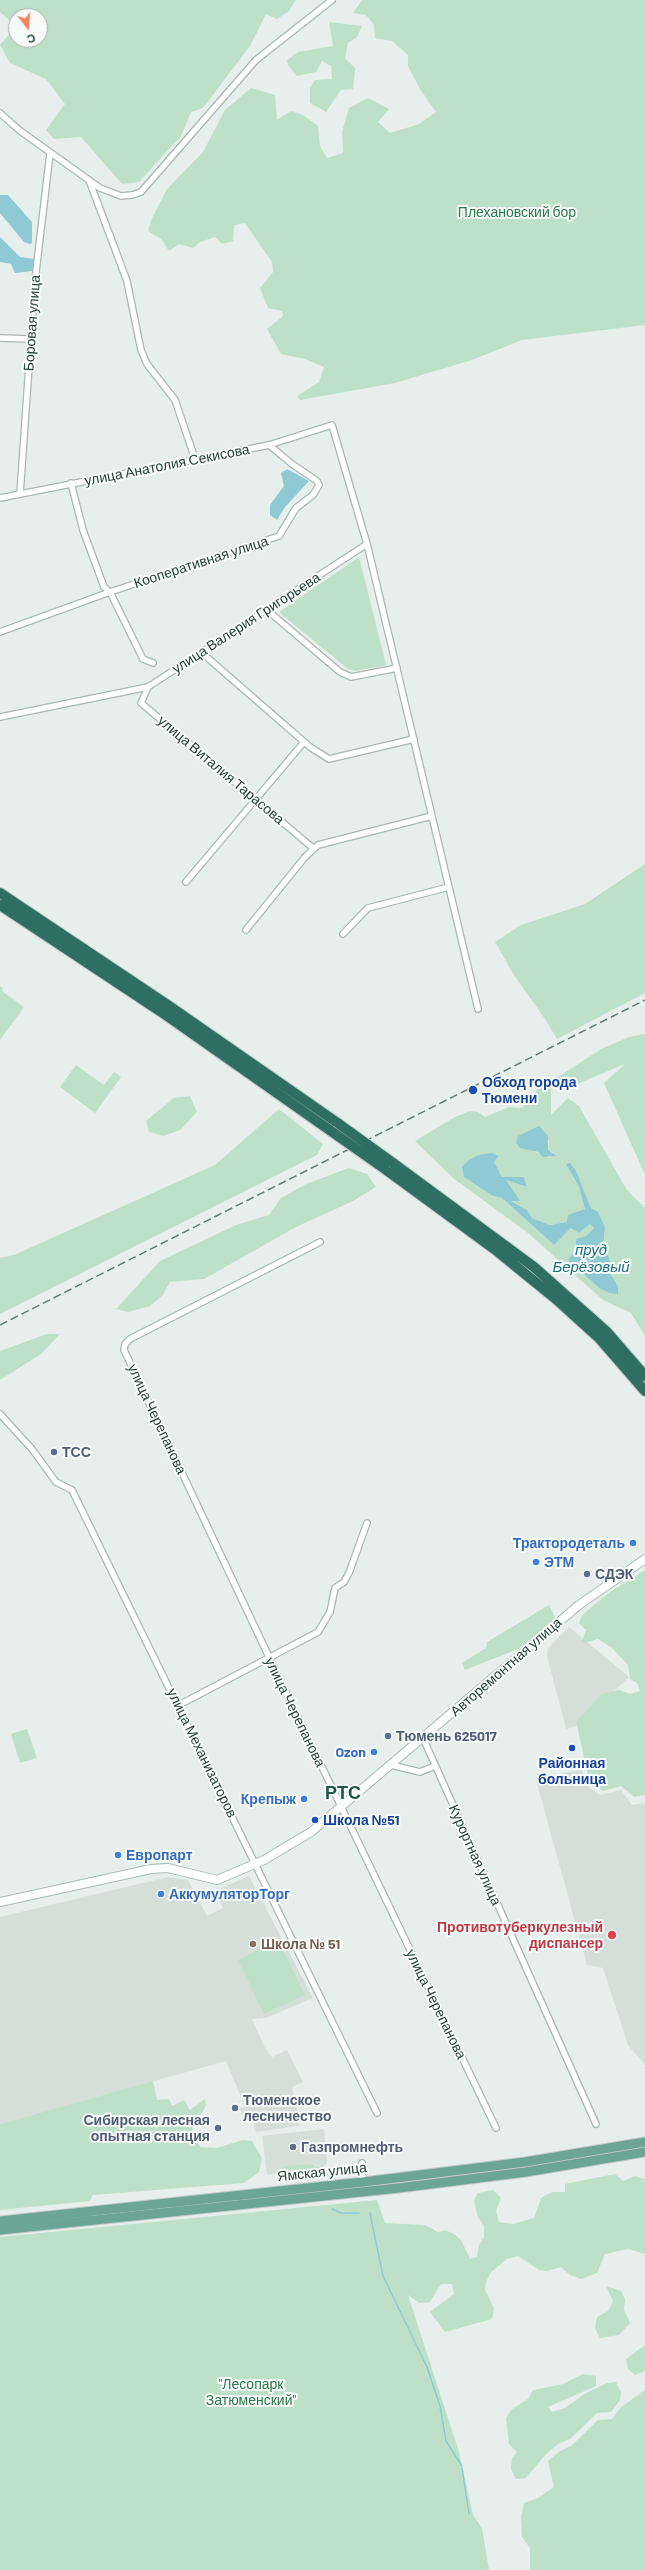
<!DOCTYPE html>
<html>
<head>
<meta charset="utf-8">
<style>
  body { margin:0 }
  #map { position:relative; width:645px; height:2570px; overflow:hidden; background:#e6efeb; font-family:Barlow,sans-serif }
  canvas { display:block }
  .north { position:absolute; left:8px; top:8px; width:40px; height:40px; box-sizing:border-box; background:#f7fbf9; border:1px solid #a3b1ad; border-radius:50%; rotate:163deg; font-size:11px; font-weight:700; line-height:16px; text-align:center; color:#24423a }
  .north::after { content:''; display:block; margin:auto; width:14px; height:18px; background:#f4845f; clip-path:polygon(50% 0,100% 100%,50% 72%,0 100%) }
</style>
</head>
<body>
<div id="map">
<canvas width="645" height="2570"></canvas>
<div class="north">С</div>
</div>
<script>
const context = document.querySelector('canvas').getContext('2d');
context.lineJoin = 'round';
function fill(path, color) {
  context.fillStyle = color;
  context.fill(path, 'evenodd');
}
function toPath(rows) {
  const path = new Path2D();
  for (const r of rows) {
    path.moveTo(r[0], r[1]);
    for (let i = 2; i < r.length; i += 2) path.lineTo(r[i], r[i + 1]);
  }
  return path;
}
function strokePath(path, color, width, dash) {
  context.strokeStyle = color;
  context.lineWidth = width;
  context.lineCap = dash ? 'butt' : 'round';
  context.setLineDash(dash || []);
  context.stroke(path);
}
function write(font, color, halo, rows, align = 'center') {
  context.font = font + ' Barlow,sans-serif';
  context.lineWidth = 4;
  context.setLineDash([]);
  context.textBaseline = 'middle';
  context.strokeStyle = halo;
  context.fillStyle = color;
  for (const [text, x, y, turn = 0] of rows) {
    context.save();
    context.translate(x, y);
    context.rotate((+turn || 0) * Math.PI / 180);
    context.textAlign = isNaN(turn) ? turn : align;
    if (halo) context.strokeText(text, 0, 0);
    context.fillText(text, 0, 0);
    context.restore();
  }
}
const built = toPath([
  [569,1627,629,1677,577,1726,566,1729,547,1656,548,1648],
  [582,1769,586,1785,600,1795,621,1790,632,1805,645,1803,645,2065,628,2045,603,1968,587,1965,536,1780],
  [249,1876,313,1998,266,2018,252,2019,265,2048,272,2057,287,2050,303,2082,292,2087,300,2121,298,2126,256,2132,253,2120,244,2121,240,2108,245,2107,226,2061,0,2124,0,1917,168,1877,188,1880,207,1916,223,1908,215,1891],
  [324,2129,327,2163,322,2168,316,2165,281,2169,278,2174,267,2175,262,2136]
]);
const green = toPath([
  [0,0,296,0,289,11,277,19,266,14,250,46,203,108,191,112,181,136,139,182,122,184,81,137,54,139,46,130,65,104,46,79,10,63,0,45,16,26,0,12],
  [16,16,40,16,40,40,16,40],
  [362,0,645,0,645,325,522,340,472,360,395,383,300,400,297,396,319,382,324,367,305,359,281,354,267,329,283,316,282,311,268,308,260,288,273,272,272,262,245,223,234,225,233,241,222,244,215,237,200,242,193,248,179,244,169,251,161,239,148,231,152,218,167,189,203,152,225,110,251,88,275,95,277,120,291,111,303,115,318,126,320,146,327,158,343,153,342,132,349,108,368,98,389,109,378,122,390,133,419,124,436,112,420,89,408,66,408,55,392,41,375,38,374,25,366,15,353,13],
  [329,22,362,26,357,37,348,43,345,58,355,68,353,89,341,90,326,112,310,103,310,88,315,80,332,79,331,66,322,61,316,72,297,76,288,65,287,60,298,52,333,46],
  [359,557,386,665,355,671,348,669,279,612],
  [645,864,645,993,557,1039,545,1019,514,975,495,942,521,925,585,904],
  [0,986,3,988,2,991,24,1007,0,1040],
  [645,1034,645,1175,604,1083,625,1064,565,1089,555,1079,601,1049,629,1037],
  [76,1065,104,1085,114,1072,121,1077,95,1113,60,1087],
  [545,1081,551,1088,551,1115,568,1098,579,1106,627,1190,645,1208,645,1336,631,1313,603,1300,528,1233,453,1178,415,1141,455,1117,470,1111,478,1112,485,1117,509,1107,522,1108,534,1097,539,1083],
  [549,1140,548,1150,554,1153,550,1158,528,1149,520,1148],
  [493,1153,499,1156,494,1162,502,1177,524,1177,527,1187,506,1180,519,1201,510,1200,527,1210,532,1218,550,1225,567,1222,585,1209,579,1187,566,1164,577,1173,591,1208,598,1212,605,1227,603,1248,611,1264,610,1273,618,1286,598,1287,586,1275,576,1239,586,1236,594,1228,590,1224,579,1233,571,1228,554,1245,502,1198,493,1196,482,1188],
  [190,1096,197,1112,180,1130,164,1136,149,1132,146,1121,153,1115,174,1098],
  [279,1109,323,1144,317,1155,0,1314,0,1258,14,1255,215,1165],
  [349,1168,367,1174,376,1187,353,1201,296,1227,204,1279,170,1282,162,1296,150,1306,128,1312,116,1309,160,1261,236,1225,269,1215,281,1198,306,1184],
  [47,1334,60,1334,41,1354,0,1380,0,1351],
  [645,1570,645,1795,634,1797,621,1786,603,1791,594,1786,589,1780,576,1721,602,1694,619,1690,630,1694,640,1691,637,1683,630,1679,628,1665,612,1648,598,1639,585,1643,582,1641,586,1630,579,1623,582,1615,610,1592],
  [549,1605,556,1619,518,1649,465,1670,462,1663,486,1648,487,1642],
  [27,1729,37,1758,20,1763,11,1734],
  [278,1940,305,1995,264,2014,238,1960],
  [153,2081,157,2100,169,2099,172,2106,184,2100,190,2110,205,2099,206,2105,201,2115,191,2120,194,2136,200,2147,216,2148,243,2140,252,2141,262,2158,259,2172,244,2183,93,2195,90,2201,0,2210,0,2124],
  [310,2164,322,2168,331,2177,278,2181,277,2176,281,2169,287,2166],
  [615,2174,623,2181,635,2176,645,2179,645,2254,628,2249,605,2254,597,2273,581,2279,570,2275,561,2267,547,2271,539,2270,518,2256,507,2259,491,2272,486,2282,485,2290,494,2308,492,2319,445,2332,430,2312,454,2294,452,2284,441,2284,430,2302,419,2303,408,2295,459,2452,473,2515,482,2528,489,2570,0,2570,0,2237,377,2200,385,2223,425,2225,438,2232,445,2230,454,2234,461,2240,470,2259,477,2257,479,2245,484,2237,484,2226,477,2215,474,2200,478,2193,493,2190,501,2198,496,2211,499,2222,513,2224,534,2218,541,2198,552,2192,565,2192,565,2184],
  [606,2286,621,2291,625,2299,624,2310,630,2323,619,2335,600,2338,595,2328,597,2317,608,2311,613,2301],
  [645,2345,645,2371,635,2375,628,2369,626,2359],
  [583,2374,596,2376,596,2386,548,2407,552,2412,565,2408,586,2393,607,2383,616,2382,621,2392,620,2400,611,2412,597,2413,570,2439,558,2444,546,2454,526,2478,516,2479,511,2469,512,2458,517,2452,509,2444,506,2418,512,2409,528,2399,533,2390,563,2384],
  [645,2390,645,2570,530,2570,530,2548,522,2537,521,2517,524,2503,538,2498,554,2487,548,2461,560,2451,571,2446,598,2420,612,2419,621,2407]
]);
const water = toPath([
  [0,195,8,195,32,222,32,243,30,244,24,242,0,213],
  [0,237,20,257,35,259,32,271,15,273,11,264,0,262],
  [287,469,309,481,285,507,277,520,270,515,270,505,284,486,281,473],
  [539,1126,548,1136,548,1150,557,1156,543,1157,538,1152,520,1148,516,1143,518,1136],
  [493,1153,499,1156,494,1162,502,1177,524,1177,527,1187,506,1180,520,1201,511,1201,527,1210,532,1218,550,1225,567,1222,568,1215,585,1209,579,1187,566,1164,570,1163,577,1173,591,1208,598,1212,605,1227,603,1248,607,1253,611,1264,610,1273,618,1286,618,1294,609,1293,598,1287,568,1260,576,1250,576,1239,586,1236,594,1228,590,1224,579,1233,571,1228,554,1245,502,1198,493,1196,464,1177,462,1167,469,1160,478,1155]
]);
const stream = toPath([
  [332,2209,341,2213,359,2213],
  [370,2213,383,2276,427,2367,440,2406,446,2441,462,2466],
  [462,2468,469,2514]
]);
const street = toPath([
  [0,113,19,130,100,188,121,196,132,195,141,192,256,60,332,0],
  [89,180,127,281,141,350,147,364,175,400,195,459],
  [0,338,30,339],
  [71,483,83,530,104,587,110,592,143,659,153,663],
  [20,494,35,280,50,153],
  [0,498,269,445,332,425,367,544,148,687,0,717],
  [367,544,478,1009],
  [267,610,340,672,351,677,397,668],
  [0,632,110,592,279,536,296,508,313,495,319,485,317,481,292,464,269,445],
  [202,653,310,747,329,759,414,739],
  [148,687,141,703,313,848],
  [186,882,304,742],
  [246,930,305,857,318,845,432,816],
  [343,934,368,908,449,887],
  [320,1242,130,1339,125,1344,124,1350,269,1657,496,2128],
  [0,1414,32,1449,56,1482,72,1490,377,2113],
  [179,1705,318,1632,330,1612,335,1588,344,1582,349,1573,367,1523],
  [423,1738,596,2124],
  [391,1765,420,1772,435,1766],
  [362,2163,363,2182]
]);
const secondary = toPath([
  [0,1902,151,1869,168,1868,217,1880,264,1860,311,1832,579,1605,645,1559]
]);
const primary = toPath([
  [0,2221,363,2182,525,2162,645,2142],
  [0,2230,399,2188,526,2172,645,2152]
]);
const highway = toPath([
  [0,893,169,1006,339,1124],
  [0,905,163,1013,331,1131],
  [393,1163,534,1267,607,1332,645,1376],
  [385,1169,497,1251,556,1299,599,1338,645,1391]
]);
const rail = toPath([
  [0,1325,645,1000]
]);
const highwayBridge = toPath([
  [339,1124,393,1163],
  [331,1131,385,1169]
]);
const markers = [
  [473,1090,5,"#1a4fb4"],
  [54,1452,4,"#5c6f8a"],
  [633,1543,4,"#3f7fe0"],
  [536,1562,4,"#3f7fe0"],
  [587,1574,4,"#5c6f8a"],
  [388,1736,4,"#5c6f8a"],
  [572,1748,4,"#1a4fb4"],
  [374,1752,4,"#3f7fe0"],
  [304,1799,4,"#3f7fe0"],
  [315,1820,4,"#1a4fb4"],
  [118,1855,4,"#3f7fe0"],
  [161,1894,4,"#3f7fe0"],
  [612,1935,5,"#e0444e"],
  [253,1944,4,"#8d6e63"],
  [235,2108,4,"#5c6f8a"],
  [218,2128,4,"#5c6f8a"],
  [293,2147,4,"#5c6f8a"]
];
const parkNames = [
  ["Плехановский бор",517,212],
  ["\"Лесопарк",251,2384],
  ["Затюменский\"",251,2400]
];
const streetNames = [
  ["Боровая улица",32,323,-86],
  ["улица Анатолия Секисова",167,465,-11],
  ["Кооперативная улица",201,562,-18],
  ["улица Валерия Григорьева",246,623,-33],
  ["улица Виталия Тарасова",221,770,40],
  ["улица Черепанова",157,1419,65],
  ["Авторемонтная улица",506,1667,-41],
  ["улица Черепанова",295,1712,64],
  ["улица Механизаторов",202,1753,64],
  ["Курортная улица",475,1855,66],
  ["улица Черепанова",436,2004,64],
  ["Ямская улица",322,2172,-6]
];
const transitNames = [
  ["Обход города",482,1082],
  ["Тюмени",482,1098],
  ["Районная",572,1763,"center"],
  ["больница",572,1779,"center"],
  ["Школа №51",323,1820]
];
const serviceNames = [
  ["ТСС",62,1452],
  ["СДЭК",595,1574],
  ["Тюмень 625017",396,1736],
  ["Тюменское",243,2100],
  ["лесничество",243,2116],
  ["Сибирская лесная",210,2120,"right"],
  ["опытная станция",210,2136,"right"],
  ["Газпромнефть",301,2147]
];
const shopNames = [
  ["Трактородеталь",625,1543],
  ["ЭТМ",544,1562,"left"],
  ["Ozon",366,1752],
  ["Крепыж",296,1799],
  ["Европарт",126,1855,"left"],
  ["АккумуляторТорг",169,1894,"left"]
];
const healthNames = [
  ["Противотуберкулезный",603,1927],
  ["диспансер",603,1943]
];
const educationNames = [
  ["Школа № 51",261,1944]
];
const waterNames = [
  ["пруд",591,1250],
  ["Берёзовый",591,1267]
];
const districtNames = [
  ["РТС",343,1793]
];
fill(built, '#d4dfda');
fill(green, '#bfe0c8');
fill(water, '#8ec9d4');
strokePath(stream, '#8ec9d4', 1.5);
strokePath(street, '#a8b8b2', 8);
strokePath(secondary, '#a4bbb3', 10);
strokePath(primary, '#c2cac8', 11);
strokePath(highway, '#c2cac8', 12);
strokePath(street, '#fff', 5.5);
strokePath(secondary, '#fff', 8);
strokePath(primary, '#6aa596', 9);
strokePath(highway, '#2f6f62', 10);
strokePath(rail, '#5f7d75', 1.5, [8, 4]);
strokePath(highwayBridge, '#c2cac8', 12, []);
strokePath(highwayBridge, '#2f6f62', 10);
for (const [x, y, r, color] of markers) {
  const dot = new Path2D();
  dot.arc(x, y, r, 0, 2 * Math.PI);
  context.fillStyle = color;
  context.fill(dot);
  strokePath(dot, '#f7fbf9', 1.5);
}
write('14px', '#2d7a4b', '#f7fbf9', parkNames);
write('14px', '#24423a', '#f7fbf9', streetNames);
write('bold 14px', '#164399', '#f7fbf9', transitNames, 'left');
write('bold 14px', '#4e5e75', '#f7fbf9', serviceNames, 'left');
write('bold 14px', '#366cbe', '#f7fbf9', shopNames, 'right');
write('bold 14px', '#be3a42', '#f7fbf9', healthNames, 'right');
write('bold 14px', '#785e54', '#f7fbf9', educationNames, 'left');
write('italic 15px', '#1c6f80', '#f7fbf9', waterNames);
write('bold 18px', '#1f5548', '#f7fbf9', districtNames);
</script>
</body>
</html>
